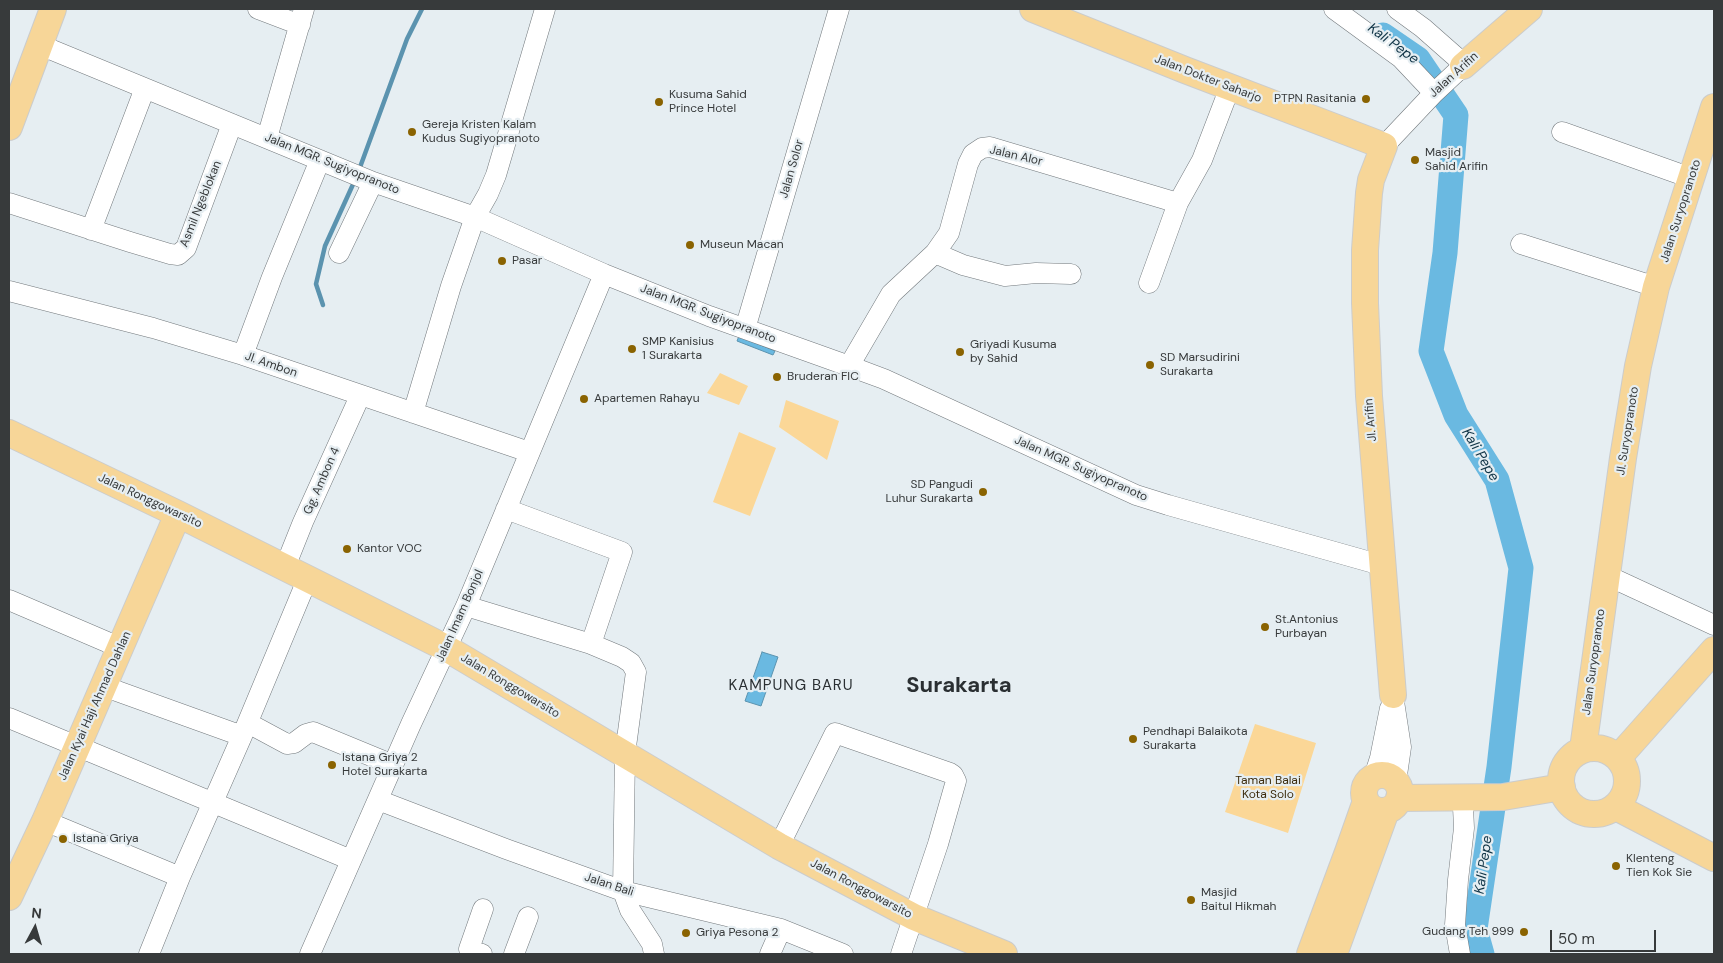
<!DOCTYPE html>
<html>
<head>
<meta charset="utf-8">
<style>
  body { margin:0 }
  #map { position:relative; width:1723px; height:963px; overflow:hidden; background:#e6eef2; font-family:"DM Sans",sans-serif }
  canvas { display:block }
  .frame { position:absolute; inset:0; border:10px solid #373a3b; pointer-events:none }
  .north { position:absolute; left:10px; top:903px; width:50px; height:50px; -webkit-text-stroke:4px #e6eef2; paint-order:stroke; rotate:6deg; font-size:14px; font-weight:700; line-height:20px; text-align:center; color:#373a3b }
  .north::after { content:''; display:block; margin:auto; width:18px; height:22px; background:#373a3b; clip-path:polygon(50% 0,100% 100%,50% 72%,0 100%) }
  .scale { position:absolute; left:1550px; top:930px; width:106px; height:22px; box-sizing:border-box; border:2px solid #373a3b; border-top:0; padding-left:6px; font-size:15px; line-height:18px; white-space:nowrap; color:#373a3b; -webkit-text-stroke:4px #e6eef2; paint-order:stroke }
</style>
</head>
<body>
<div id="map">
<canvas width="1723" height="963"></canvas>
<div class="frame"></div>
<div class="north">N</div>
<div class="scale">50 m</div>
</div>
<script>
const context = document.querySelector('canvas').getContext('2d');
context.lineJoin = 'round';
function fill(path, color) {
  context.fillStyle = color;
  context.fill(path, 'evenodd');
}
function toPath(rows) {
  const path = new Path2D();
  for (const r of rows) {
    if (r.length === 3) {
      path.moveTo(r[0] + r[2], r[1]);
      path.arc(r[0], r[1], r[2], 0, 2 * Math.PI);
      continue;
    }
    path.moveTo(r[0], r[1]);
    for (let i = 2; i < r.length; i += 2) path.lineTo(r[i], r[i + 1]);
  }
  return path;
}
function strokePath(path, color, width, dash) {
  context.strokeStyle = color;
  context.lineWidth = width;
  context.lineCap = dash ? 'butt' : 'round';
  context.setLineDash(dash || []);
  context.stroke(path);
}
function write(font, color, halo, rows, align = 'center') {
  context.font = font + ' "DM Sans",sans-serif';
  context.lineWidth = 4.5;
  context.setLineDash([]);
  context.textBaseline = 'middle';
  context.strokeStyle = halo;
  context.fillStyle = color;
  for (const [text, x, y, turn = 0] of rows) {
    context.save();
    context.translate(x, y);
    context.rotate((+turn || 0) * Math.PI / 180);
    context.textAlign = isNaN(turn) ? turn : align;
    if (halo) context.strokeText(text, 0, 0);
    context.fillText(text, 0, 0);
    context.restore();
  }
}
const green = toPath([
  [720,373,748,386,739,405,707,393],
  [786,400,839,421,827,460,779,427],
  [739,432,776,448,750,516,713,502],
  [1255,724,1316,743,1288,833,1225,812]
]);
const water = toPath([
  [739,336,775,351,773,355,737,341,739,336],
  [762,652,778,657,761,706,745,701,762,652]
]);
const stream = toPath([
  [359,170,407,39,422,9],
  [323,305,316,284,325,246,355,180]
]);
const river = toPath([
  [1383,35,1418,59,1456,115,1445,253,1431,351,1456,415,1497,480,1521,568,1499,767,1475,929,1482,954]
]);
const minor = toPath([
  [258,9,300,25],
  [1334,9,1401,58,1434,93],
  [1397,9,1423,28,1465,65],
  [40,45,373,182,475,217,604,274,709,316,849,366,884,379,1136,495,1168,505,1381,565],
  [1562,132,1691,178],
  [267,138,304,9],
  [1384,146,1434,93,1463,66],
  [9,203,130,242,170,254,178,255,186,248,232,124],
  [91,230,145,88],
  [1521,244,1656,287],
  [339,253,373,182],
  [935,253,963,265,1005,276,1036,273,1071,274],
  [1149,283,1178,203],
  [9,291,153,328,243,355,529,452],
  [745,329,839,9],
  [243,355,272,277,320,160],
  [849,366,891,294,935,253,949,233,968,164,973,154,982,148,990,147,1178,203,1202,160,1230,87],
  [413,413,451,286,475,217,488,194,496,175,545,9],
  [506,509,622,552,591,644],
  [285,567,303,522,360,396],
  [1606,575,1714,625],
  [9,600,121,648],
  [466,606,591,644,622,657,631,663,636,672,625,754,623,891,630,910,652,944,654,954],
  [103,686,242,736],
  [1393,695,1401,747,1396,782],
  [9,718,351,860],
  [248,723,287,744,294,743,306,734,313,732,393,765],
  [1374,777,1380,758,1390,708],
  [378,800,506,849,623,891,781,929,843,954],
  [45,821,180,877],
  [779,846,835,733,950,773,953,775,956,781,938,844,901,954],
  [149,954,180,877,242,736,307,580],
  [310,954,411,724,466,606,604,274],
  [482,954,470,951,469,949,483,909],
  [514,954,528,917],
  [770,954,781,929],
  [1460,954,1455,925,1458,880,1464,828,1463,807]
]);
const major = toPath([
  [1033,9,1185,70,1384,146,1371,180,1369,193,1365,250,1365,303,1369,396,1393,695],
  [1463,66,1529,9],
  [9,127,53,9],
  [9,433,178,514,446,648,779,846,914,917,1004,954],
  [1594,781,33],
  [1583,749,1623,458,1638,366,1656,287,1714,107],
  [1618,758,1714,650],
  [1382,793,18],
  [1399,798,1503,797,1562,787],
  [1616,807,1714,858],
  [9,897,45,821,178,514],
  [1310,954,1348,852,1366,801],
  [1334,954,1386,811]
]);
const markers = [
  [1366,99,5,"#8a6301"],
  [659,102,5,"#8a6301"],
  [412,132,5,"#8a6301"],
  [1415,160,5,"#8a6301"],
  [690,245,5,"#8a6301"],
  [502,261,5,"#8a6301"],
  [632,349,5,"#8a6301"],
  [960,352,5,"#8a6301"],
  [1150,365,5,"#8a6301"],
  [777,377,5,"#8a6301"],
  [584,399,5,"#8a6301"],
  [983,492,5,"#8a6301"],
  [347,549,5,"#8a6301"],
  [1265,627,5,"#8a6301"],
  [1133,739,5,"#8a6301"],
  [332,765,5,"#8a6301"],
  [63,839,5,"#8a6301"],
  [1616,866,5,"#8a6301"],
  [1191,900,5,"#8a6301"],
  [1524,932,5,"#8a6301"],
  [686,933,5,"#8a6301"]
];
const streetNames = [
  ["Jalan Arifin",1454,75,-42],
  ["Jalan Dokter Saharjo",1208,79,21],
  ["Jalan Alor",1016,156,13],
  ["Jalan MGR. Sugiyopranoto",332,164,22],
  ["Jalan Solor",792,169,-74],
  ["Asmil Ngeblokan",201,204,-68],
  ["Jalan Suryopranoto",1681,211,-72],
  ["Jalan MGR. Sugiyopranoto",708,314,21],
  ["Jl. Ambon",271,365,19],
  ["Jl. Arifin",1371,420,-95],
  ["Jl. Suryopranoto",1628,431,-81],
  ["Jalan MGR. Sugiyopranoto",1081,469,24],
  ["Gg. Ambon 4",322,481,-66],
  ["Jalan Ronggowarsito",150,501,25],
  ["Jalan Imam Bonjol",460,616,-66],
  ["Jalan Suryopranoto",1594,662,-82],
  ["Jalan Ronggowarsito",510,686,31],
  ["Jalan Kyai Haji Ahmad Dahlan",95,706,-66],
  ["Jalan Bali",609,885,18],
  ["Jalan Ronggowarsito",861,889,28]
];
const poiNames = [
  ["Kusuma Sahid",669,95],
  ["Prince Hotel",669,109],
  ["PTPN Rasitania",1356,99,"right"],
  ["Gereja Kristen Kalam",422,125],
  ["Kudus Sugiyopranoto",422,139],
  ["Masjid",1425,153],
  ["Sahid Arifin",1425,167],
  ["Museun Macan",700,245],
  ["Pasar",512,261],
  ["SMP Kanisius",642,342],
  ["1 Surakarta",642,356],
  ["Griyadi Kusuma",970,345],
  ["by Sahid",970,359],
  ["SD Marsudirini",1160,358],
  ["Surakarta",1160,372],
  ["Bruderan FIC",787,377],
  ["Apartemen Rahayu",594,399],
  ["SD Pangudi",973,485,"right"],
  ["Luhur Surakarta",973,499,"right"],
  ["Kantor VOC",357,549],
  ["St.Antonius",1275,620],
  ["Purbayan",1275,634],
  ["Pendhapi Balaikota",1143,732],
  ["Surakarta",1143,746],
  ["Istana Griya 2",342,758],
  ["Hotel Surakarta",342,772],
  ["Istana Griya",73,839],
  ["Klenteng",1626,859],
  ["Tien Kok Sie",1626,873],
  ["Masjid",1201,893],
  ["Baitul Hikmah",1201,907],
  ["Gudang Teh 999",1514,932,"right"],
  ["Griya Pesona 2",696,933]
];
const parkNames = [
  ["Taman Balai",1268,781],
  ["Kota Solo",1268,795]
];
const waterNames = [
  ["Kali Pepe",1393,44,36],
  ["Kali Pepe",1480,455,59],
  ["Kali Pepe",1484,865,-82]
];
const quarterNames = [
  ["KAMPUNG BARU",791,686]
];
const townNames = [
  ["Surakarta",959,686]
];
fill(green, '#fbd797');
fill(water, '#6ab9e1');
strokePath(water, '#5b93af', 1);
strokePath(stream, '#5b93af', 4.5);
strokePath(river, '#6ab9e1', 25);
strokePath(minor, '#73797d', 21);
strokePath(major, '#cbcccc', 28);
strokePath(minor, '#fff', 20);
strokePath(major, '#f7d698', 26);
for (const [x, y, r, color] of markers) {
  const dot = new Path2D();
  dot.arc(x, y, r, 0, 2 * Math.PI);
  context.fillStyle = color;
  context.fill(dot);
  strokePath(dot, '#e6eef2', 2);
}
write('12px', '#373a3b', '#e6eef2', streetNames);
write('12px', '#373a3b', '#e6eef2', poiNames, 'left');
write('12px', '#3c2c0d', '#e6eef2', parkNames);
write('italic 14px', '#113547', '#e6eef2', waterNames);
context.letterSpacing = '1px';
write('15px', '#2a2f32', '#e6eef2', quarterNames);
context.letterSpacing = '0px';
write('bold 22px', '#2a2f32', '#e6eef2', townNames);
</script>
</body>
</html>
